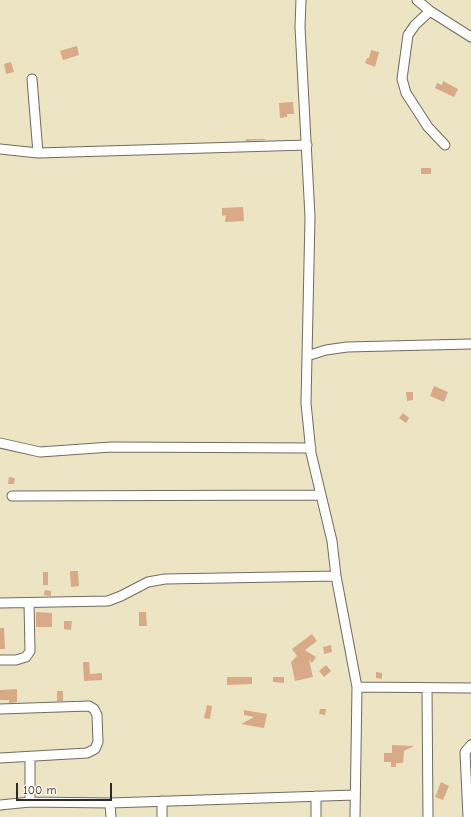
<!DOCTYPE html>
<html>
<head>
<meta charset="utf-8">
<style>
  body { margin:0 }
  #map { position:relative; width:471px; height:817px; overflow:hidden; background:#ece4c3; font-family:"Comic Neue",sans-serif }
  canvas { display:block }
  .scale { position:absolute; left:16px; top:783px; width:96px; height:18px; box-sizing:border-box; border:2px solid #2b2b2b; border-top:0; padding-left:5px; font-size:12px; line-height:14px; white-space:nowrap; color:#2b2b2b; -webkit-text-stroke:3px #fbf7ec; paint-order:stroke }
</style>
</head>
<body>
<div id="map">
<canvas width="471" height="817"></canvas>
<div class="scale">100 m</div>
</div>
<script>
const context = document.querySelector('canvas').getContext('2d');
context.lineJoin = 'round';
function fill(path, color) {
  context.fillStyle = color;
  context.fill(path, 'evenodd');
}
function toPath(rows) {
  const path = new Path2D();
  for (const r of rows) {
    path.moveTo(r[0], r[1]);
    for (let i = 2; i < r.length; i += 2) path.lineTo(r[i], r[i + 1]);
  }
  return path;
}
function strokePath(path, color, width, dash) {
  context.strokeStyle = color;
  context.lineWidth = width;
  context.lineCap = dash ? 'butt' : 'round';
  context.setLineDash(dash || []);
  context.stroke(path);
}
const building = toPath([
  [77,46,79,55,63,60,60,51],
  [371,50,379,52,375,67,365,63,367,58,369,58],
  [11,62,14,72,6,74,4,64],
  [443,81,458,89,454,97,435,88,437,83,442,85],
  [293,102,294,114,287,114,287,117,280,118,279,103],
  [246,139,265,139,265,140,246,141],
  [421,168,431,168,431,174,421,174],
  [243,207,244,221,225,222,226,215,222,216,222,208],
  [434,386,448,392,444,402,430,396],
  [406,392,413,392,413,400,407,401],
  [403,413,409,418,406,423,399,418],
  [9,477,15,478,14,484,8,484],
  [70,571,78,571,79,586,71,587],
  [43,572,48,572,48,585,43,585],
  [45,590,51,591,51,596,44,595],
  [36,612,52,613,52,627,36,627],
  [139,612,146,612,147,626,139,626],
  [64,621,72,621,71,630,64,629],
  [0,628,4,628,5,649,0,649],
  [312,634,317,641,305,650,316,657,312,663,309,660,313,677,295,681,291,662,297,656,292,649],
  [331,645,332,652,324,654,323,647],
  [83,662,89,662,90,674,102,673,102,680,84,681],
  [326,665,331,671,324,677,319,671],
  [376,672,382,673,382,679,376,678],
  [227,677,252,677,252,684,227,685],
  [273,677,284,677,284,683,273,682],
  [17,689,17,702,9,703,9,700,0,700,0,690],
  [57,691,63,691,63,701,57,701],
  [207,705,212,706,210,719,204,718],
  [320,709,326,709,325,715,319,714],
  [244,710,267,714,264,728,241,724,254,717,244,715],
  [392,745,414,746,404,751,403,763,396,763,396,767,391,767,391,762,384,762,384,753,392,753],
  [441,782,449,786,443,800,435,797]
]);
const minor = toPath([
  [301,0,300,27,310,217,306,403,311,453,332,541,336,576,357,687,355,817],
  [417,0,430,11,471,37],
  [430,11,415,25,408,35,402,79,406,93,428,127,445,145],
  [32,79,38,153,307,145],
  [0,149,38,153],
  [307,356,326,350,347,347,471,344],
  [0,443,40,452,111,447,311,448],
  [12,496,321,495],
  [0,603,108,601,121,596,148,582,165,579,336,576],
  [0,660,16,660,26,657,30,651,29,603],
  [357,687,471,688],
  [427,688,428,817],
  [0,709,89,706,94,709,97,715,98,742,95,749,87,753,0,758],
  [30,758,30,802],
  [110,803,111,817],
  [0,805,30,802,110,803,355,795],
  [162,817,162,801],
  [316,817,316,796],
  [468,817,465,752,471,745]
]);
fill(building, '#d9aa87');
strokePath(minor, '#6f6c60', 11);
strokePath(minor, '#fff', 9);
</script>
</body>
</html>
